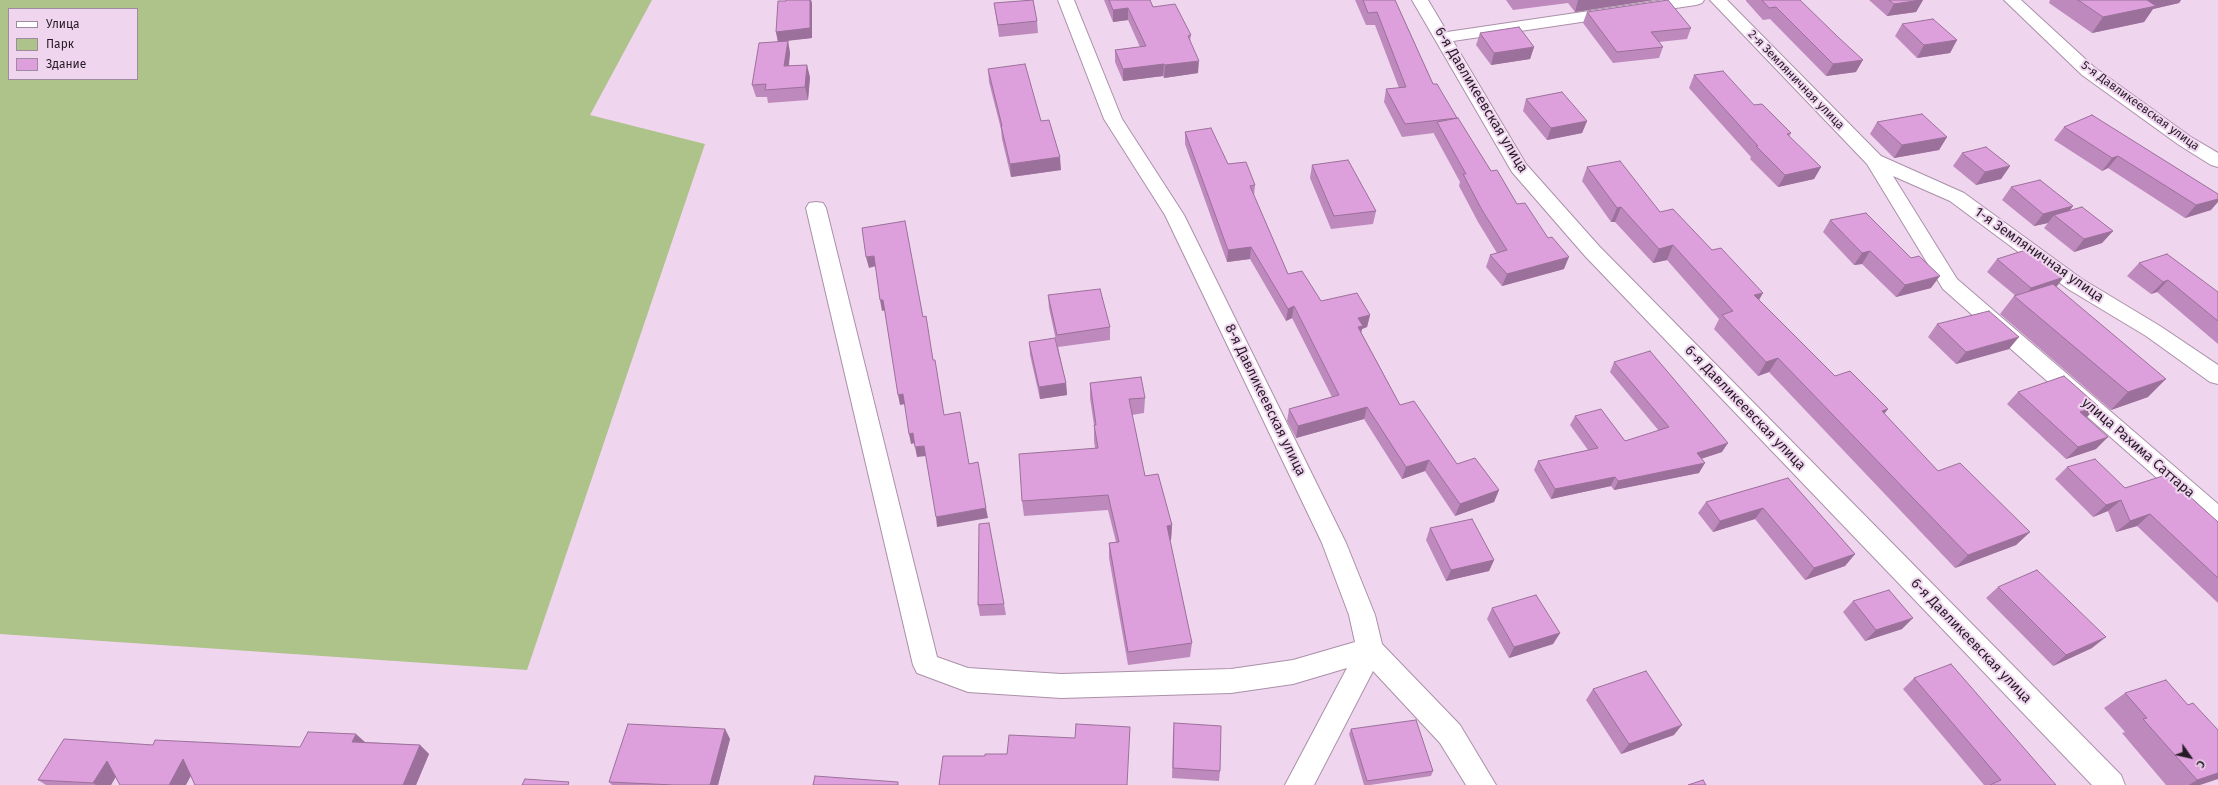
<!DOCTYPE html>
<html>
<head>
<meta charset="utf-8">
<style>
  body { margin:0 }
  #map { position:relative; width:2218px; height:785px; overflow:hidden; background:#f0d5ef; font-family:"Fira Sans",sans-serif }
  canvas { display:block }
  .legend { position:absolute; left:8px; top:8px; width:130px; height:72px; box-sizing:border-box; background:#f0d5ef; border:1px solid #9f8b9f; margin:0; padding:5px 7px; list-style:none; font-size:12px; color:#261c26 }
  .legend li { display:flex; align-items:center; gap:8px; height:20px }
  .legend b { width:20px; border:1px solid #9f8b9f }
  .north { position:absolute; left:2170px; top:737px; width:40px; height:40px; -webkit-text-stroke:3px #f0d5ef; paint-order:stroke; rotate:124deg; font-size:11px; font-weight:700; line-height:16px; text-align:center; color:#261c26 }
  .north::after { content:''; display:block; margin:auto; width:14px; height:18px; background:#261c26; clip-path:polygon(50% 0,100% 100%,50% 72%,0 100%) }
</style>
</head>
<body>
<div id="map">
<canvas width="2218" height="785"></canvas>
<ul class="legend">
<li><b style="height:5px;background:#fff"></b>Улица</li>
<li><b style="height:11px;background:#adc38a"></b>Парк</li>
<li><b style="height:11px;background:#dda0dc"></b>Здание</li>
</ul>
<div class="north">С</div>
</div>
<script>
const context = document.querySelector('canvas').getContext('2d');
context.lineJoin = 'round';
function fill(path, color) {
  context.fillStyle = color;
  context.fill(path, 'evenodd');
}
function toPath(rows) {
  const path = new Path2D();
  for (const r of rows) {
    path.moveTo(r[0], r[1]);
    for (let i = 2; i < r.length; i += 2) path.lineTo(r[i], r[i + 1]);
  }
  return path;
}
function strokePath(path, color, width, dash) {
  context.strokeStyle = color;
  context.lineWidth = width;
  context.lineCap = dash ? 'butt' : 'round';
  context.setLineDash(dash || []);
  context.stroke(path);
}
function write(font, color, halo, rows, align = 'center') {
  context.font = font + ' "Fira Sans",sans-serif';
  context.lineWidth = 4;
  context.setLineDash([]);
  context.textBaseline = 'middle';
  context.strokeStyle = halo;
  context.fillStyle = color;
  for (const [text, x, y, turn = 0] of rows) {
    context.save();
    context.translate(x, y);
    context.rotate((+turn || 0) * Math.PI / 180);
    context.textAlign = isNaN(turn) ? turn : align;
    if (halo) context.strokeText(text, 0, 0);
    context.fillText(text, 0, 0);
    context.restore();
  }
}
const green = toPath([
  [0,0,652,0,590,115,705,144,527,670,0,634],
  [9,9,137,9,137,79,9,79]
]);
const minor = toPath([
  [1058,0,1074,0,1122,119,1184,215,1346,543,1375,615,1382,644,1460,725,1496,785,1466,785,1440,743,1373,671,1314,785,1285,785,1347,668,1293,684,1231,693,1061,698,968,692,917,673,913,665,806,208,809,203,816,202,823,203,826,208,937,657,968,668,1061,674,1231,669,1293,660,1355,642,1349,615,1322,543,1165,215,1104,119,1058,0],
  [1412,0,1428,0,1447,32,1664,0,1704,0,1702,3,1696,5,1453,41,1526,164,1599,246,2121,775,2125,785,2092,785,1585,256,1512,172,1412,0],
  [1710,0,1727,0,1881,156,1964,193,2082,279,2160,326,2218,365,2218,384,2210,382,2146,336,2068,289,1950,201,1893,176,1957,279,2218,504,2218,528,2210,525,1943,289,1867,164,1710,0],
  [2004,0,2021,0,2094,67,2191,137,2218,153,2218,167,2211,165,2179,145,2082,75,2004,0]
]);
const wall = toPath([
  [786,0,811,0,812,38,781,41,788,41,790,53,789,66,810,77,808,100,768,103,767,97,756,97,752,85,778,42,776,32],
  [1104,0,1150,0,1153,7,1191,35,1190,41,1198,73,1164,78,1163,76,1123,81,1115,62,1115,50,1140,47,1128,20,1113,22],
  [1355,0,1395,0,1433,84,1457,118,1456,119,1491,171,1564,269,1502,286,1486,267,1490,255,1497,253,1478,222,1459,186,1460,182,1434,134,1434,133,1402,137,1384,102,1386,89,1399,88,1375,25,1366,25],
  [1506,0,1654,0,1575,12,1568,3,1513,10],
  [1746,0,1800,0,1856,72,1826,76,1770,19,1763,20,1746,1],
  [1869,0,1923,0,1916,12,1887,16],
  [2050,0,2181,0,2179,3,2153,9,2144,22,2092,33,2049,3],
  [994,3,1037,21,1038,33,999,37,996,16],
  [1587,12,1691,28,1687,39,1659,42,1663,47,1659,58,1613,63,1583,23],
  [1902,24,1957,40,1950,53,1917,58,1895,36],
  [1480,33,1534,47,1530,59,1491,65,1476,45],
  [988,69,1041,121,1061,170,1011,177,1002,139,1001,129,989,82],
  [1694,75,1754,105,1791,133,1789,137,1821,167,1814,179,1778,187,1750,159,1751,157,1689,88],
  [1526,99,1587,121,1582,133,1547,140,1523,111],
  [2092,115,2211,210,2185,218,2108,168,2102,171,2054,140,2064,127],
  [1877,122,1947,137,1939,150,1894,158,1870,134],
  [1185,132,1255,185,1254,196,1288,274,1321,301,1370,315,1367,327,1362,329,1361,332,1400,405,1457,464,1499,490,1494,502,1455,516,1425,471,1402,479,1364,419,1296,438,1287,421,1289,409,1332,397,1292,318,1286,321,1250,259,1227,262,1185,144],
  [1962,153,2010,166,2001,179,1976,185,1953,166],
  [1312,165,1376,211,1373,224,1331,229,1310,178],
  [1587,167,1660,212,1759,300,1835,376,1888,409,1884,414,1938,471,2030,532,2016,545,1955,568,1769,372,1758,376,1714,329,1719,319,1667,260,1653,263,1615,222,1611,222,1582,181],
  [2011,187,2073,206,2069,211,2113,231,2102,243,2074,252,2044,228,2048,223,2034,226,2002,200],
  [1830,220,1931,288,1896,297,1862,264,1854,265,1823,232],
  [1997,259,2056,287,2148,397,2111,410,2000,314,2014,296,2016,296,1987,272],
  [2139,263,2218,292,2218,344,2157,292,2151,294,2127,276],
  [1048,295,1110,327,1110,340,1058,347,1066,383,1067,395,1040,399,1030,355,1029,342,1057,345,1049,308],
  [1937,324,2009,349,1956,364,1928,337],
  [1614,362,1722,452,1701,459,1699,473,1614,490,1611,486,1551,499,1534,470,1538,461,1588,450,1570,425,1575,416,1625,441,1659,431,1610,372],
  [1090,383,1145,398,1144,413,1132,415,1145,476,1172,525,1171,540,1170,540,1192,643,1190,657,1128,665,1109,558,1109,543,1116,542,1108,510,1024,516,1022,501,1095,448,1094,441,1094,425,1090,398],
  [2018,392,2096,449,2066,459,2007,404],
  [2067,467,2218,522,2218,603,2137,526,2116,532,2108,511,2093,517,2055,479],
  [1788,478,1855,554,1845,566,1805,580,1755,519,1713,532,1698,513,1706,502],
  [1430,528,1494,560,1489,571,1446,581,1426,540],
  [1998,587,2092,648,2053,666,1986,598],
  [1853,601,1902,629,1865,641,1843,612],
  [1004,604,1006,615,980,616,978,605],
  [1492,608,1560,633,1553,644,1509,658,1487,619],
  [1914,678,2056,785,1984,785,1903,689],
  [1593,689,1674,735,1621,754,1586,700],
  [2125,693,2188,705,2200,785,2166,785,2122,733,2125,732,2104,708],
  [1174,723,1220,771,1219,781,1172,778,1173,733],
  [725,729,730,739,718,785,612,785,609,782],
  [1351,729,1433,771,1431,776,1370,785,1364,785,1349,734],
  [365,742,420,745,429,754,416,785,195,785,191,776,116,777,111,785,46,785,38,780,153,745,300,747]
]);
const shadedWall = toPath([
  [810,0,811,0,812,3,812,38,778,42,776,32],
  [1578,0,1654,0,1575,12],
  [1921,0,1923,0,1916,12,1887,16,1894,4],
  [2143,0,2181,0,2179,3,2153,9,2144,22,2092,33,2103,17],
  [1128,8,1128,20,1113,22,1113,10],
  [1957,40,1950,53,1917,58,1924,45],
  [788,41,790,53,787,79,784,66],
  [1534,47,1530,59,1491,65,1494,53],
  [1863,60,1856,72,1826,76,1833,64],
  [1199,61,1198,73,1164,78,1165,65],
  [1164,64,1163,76,1123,81,1123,69],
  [807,65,810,77,808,100,805,87],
  [1587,121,1582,133,1547,140,1551,128],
  [1947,137,1939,150,1894,158,1902,145],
  [2118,156,2108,168,2102,171,2112,158],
  [1060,157,1061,170,1011,177,1010,164],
  [2010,166,2001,179,1976,185,1985,172],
  [1821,167,1814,179,1778,187,1785,175],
  [2218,199,2218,202,2211,210,2185,218,2196,205],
  [2073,206,2063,219,2054,215,2048,223,2034,226,2043,214],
  [1621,207,1615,222,1611,222,1617,208],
  [2113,231,2102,243,2074,252,2084,239],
  [1673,245,1667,260,1653,263,1659,249],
  [1251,247,1250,259,1227,262,1228,250],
  [1870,251,1862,264,1854,265,1862,253],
  [874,256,876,266,869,268,866,257],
  [1569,257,1564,269,1502,286,1507,274],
  [1940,276,1931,288,1896,297,1905,285],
  [2064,277,2054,290,2021,300,2031,288],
  [2168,280,2157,292,2151,294,2163,282],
  [1763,293,1755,307,1754,295],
  [880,300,883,300,886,310,882,311],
  [1294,306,1292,318,1286,321,1288,309],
  [1370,315,1367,327,1362,329,1360,338,1357,330,1358,318],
  [2019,337,2009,349,1956,364,1966,352],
  [1778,358,1769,372,1758,376,1766,362],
  [2166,379,2148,397,2111,410,2128,392],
  [1066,383,1067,395,1040,399,1039,387],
  [903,394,905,404,900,405,898,395],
  [2098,406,2086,418,2080,412],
  [1367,407,1364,419,1296,438,1298,426],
  [1888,409,1877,423,1882,411],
  [913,433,915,443,911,444,909,434],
  [2108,437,2096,449,2066,459,2078,447],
  [1728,443,1722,452,1691,462,1697,453],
  [924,446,926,456,917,457,915,447],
  [1429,460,1425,471,1402,479,1406,467],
  [1705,463,1699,473,1614,490,1618,481],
  [1615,477,1611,486,1551,499,1555,489],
  [1499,490,1494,502,1455,516,1460,504],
  [2121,500,2108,511,2093,517,2106,505],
  [986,508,988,518,937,527,936,517],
  [1763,508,1755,519,1713,532,1720,521],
  [2150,514,2137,526,2116,532,2130,521],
  [1172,525,1171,540,1166,541,1167,526],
  [2030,532,2016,545,1955,568,1968,555],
  [1855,554,1845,566,1805,580,1814,568],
  [1494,560,1489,571,1446,581,1451,570],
  [1913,618,1902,629,1865,641,1876,630],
  [1560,633,1553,644,1509,658,1514,647],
  [2106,637,2092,648,2053,666,2066,655],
  [1682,725,1674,735,1621,754,1629,744],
  [725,729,730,739,718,785,710,785],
  [356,734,365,742,352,742],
  [420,745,429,754,416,785,403,785],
  [183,759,195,768,186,785,169,785],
  [107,761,120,769,111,785,96,785,93,783],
  [2218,773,2218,779,2200,785,2189,785,2197,780]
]);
const building = toPath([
  [786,0,810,0,810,28,776,32,778,1,786,1,786,0],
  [1033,0,1037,21,998,25,994,3,1033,0],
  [1109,0,1150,0,1153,7,1175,4,1191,35,1188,36,1199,61,1165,65,1164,64,1123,69,1115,50,1146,46,1128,8,1113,10,1109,0],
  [1363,0,1395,0,1433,84,1437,84,1457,118,1405,124,1386,89,1406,87,1377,12,1368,13,1363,0],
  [1668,0,1691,28,1651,32,1663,47,1617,52,1587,12,1668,0],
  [1762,0,1800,0,1838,37,1863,60,1833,64,1776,7,1769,8,1762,0],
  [1889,0,1921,0,1894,4,1889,0],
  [2078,0,2147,0,2156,6,2103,17,2078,0],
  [1933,19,1957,40,1924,45,1902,24,1933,19],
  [1519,27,1534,47,1494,53,1480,33,1519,27],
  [788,41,784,66,807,65,805,87,765,90,766,84,752,85,759,43,788,41],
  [1025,64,1041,121,1049,120,1060,157,1010,164,1001,126,1002,126,988,69,1025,64],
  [1723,71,1754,105,1762,104,1791,133,1787,134,1821,167,1785,175,1756,146,1758,146,1694,75,1723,71],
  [1562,92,1587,121,1551,128,1526,99,1562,92],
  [1922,114,1947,137,1902,145,1877,122,1922,114],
  [2092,115,2218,194,2218,199,2196,205,2118,156,2112,158,2064,127,2092,115],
  [1458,118,1491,171,1497,170,1517,204,1525,203,1548,238,1552,237,1569,257,1507,274,1490,255,1507,250,1482,210,1463,174,1466,174,1437,122,1458,118],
  [1211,128,1228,164,1246,162,1255,185,1250,186,1288,274,1302,271,1321,301,1357,293,1370,315,1358,318,1363,326,1358,327,1400,405,1414,401,1457,464,1475,458,1499,490,1460,504,1429,460,1406,467,1367,407,1298,426,1289,409,1339,395,1294,306,1288,309,1251,247,1228,250,1185,132,1211,128],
  [1986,147,2010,166,1985,172,1962,153,1986,147],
  [1348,160,1376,211,1334,216,1312,165,1348,160],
  [1620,161,1660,212,1673,209,1712,250,1721,248,1763,293,1754,295,1835,376,1850,371,1888,409,1882,411,1938,471,1960,463,2030,532,1968,555,1778,358,1766,362,1722,315,1733,311,1673,245,1659,249,1621,207,1617,208,1587,167,1620,161],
  [2040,180,2073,206,2043,214,2011,187,2040,180],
  [2082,207,2113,231,2084,239,2054,215,2082,207],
  [1866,213,1911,258,1919,256,1940,276,1905,285,1870,251,1862,253,1830,220,1866,213],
  [905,221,923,317,926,316,933,360,935,360,944,415,960,412,969,464,978,462,986,508,936,517,924,446,915,447,913,433,909,434,903,394,898,395,883,300,880,300,874,256,866,257,862,228,905,221],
  [2029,249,2064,277,2031,288,1997,259,2029,249],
  [2167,254,2218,292,2218,321,2168,280,2163,282,2139,263,2167,254],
  [2053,284,2166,379,2128,392,2014,296,2053,284],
  [1100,289,1110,327,1057,335,1048,295,1100,289],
  [1989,311,2019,337,1966,352,1937,324,1989,311],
  [1055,338,1066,383,1039,387,1029,342,1055,338],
  [1650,351,1728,443,1697,453,1705,463,1618,481,1615,477,1555,489,1538,461,1598,448,1575,416,1601,409,1625,441,1669,427,1614,362,1650,351],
  [2064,376,2098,406,2080,412,2108,437,2078,447,2018,392,2064,376],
  [1141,377,1145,398,1129,399,1145,476,1158,474,1172,525,1167,526,1192,643,1128,652,1109,543,1119,542,1108,495,1022,501,1019,454,1098,448,1094,425,1096,425,1090,383,1141,377],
  [2095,459,2125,488,2166,475,2218,522,2218,578,2150,514,2130,521,2121,500,2106,505,2067,467,2095,459],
  [1788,478,1855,554,1814,568,1763,508,1720,521,1706,502,1788,478],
  [1472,519,1494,560,1451,570,1430,528,1472,519],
  [989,523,1004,604,978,605,979,524,989,523],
  [2037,570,2106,637,2066,655,1998,587,2037,570],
  [1889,590,1913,618,1876,630,1853,601,1889,590],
  [1536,595,1560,633,1514,647,1492,608,1536,595],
  [1951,664,2056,785,1990,785,2001,780,1914,678,1951,664],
  [1646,671,1682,725,1629,744,1593,689,1646,671],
  [2166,680,2188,705,2193,703,2218,730,2218,773,2197,780,2143,719,2147,718,2125,693,2166,680],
  [1416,720,1433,771,1367,781,1351,729,1416,720],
  [1174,723,1221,726,1220,771,1173,768,1174,723],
  [628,724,725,729,710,785,674,785,609,782,628,724],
  [1076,724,1130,727,1127,785,939,785,943,756,985,756,985,754,1007,754,1009,735,1075,738,1076,724],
  [308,732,356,734,352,742,420,745,403,785,195,785,183,759,169,785,120,785,107,761,93,783,38,780,64,739,153,745,155,740,300,747,308,732],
  [815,776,898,782,898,785,813,785,815,776],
  [525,779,569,782,568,785,522,785,525,779],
  [1703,780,1706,785,1688,785,1703,780]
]);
const farStreetnames = [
  ["2-я Земляничная улица",1796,80,46],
  ["5-я Давликеевская улица",2140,106,36]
];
const streetNames = [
  ["6-я Давликеевская улица",1481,100,59],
  ["1-я Земляничная улица",2039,255,35],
  ["8-я Давликеевская улица",1265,400,64],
  ["6-я Давликеевская улица",1745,408,46],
  ["улица Рахима Саттара",2138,448,41],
  ["6-я Давликеевская улица",1971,641,46]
];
fill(green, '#adc38a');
strokePath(minor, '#aa90a9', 2);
fill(minor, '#fff');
fill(wall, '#be8abd');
fill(shadedWall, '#9b709a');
fill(building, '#dda0dc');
strokePath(building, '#9b709a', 1);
write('12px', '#261c26', '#f0d5ef', farStreetnames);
write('14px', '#261c26', '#f0d5ef', streetNames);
</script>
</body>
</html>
